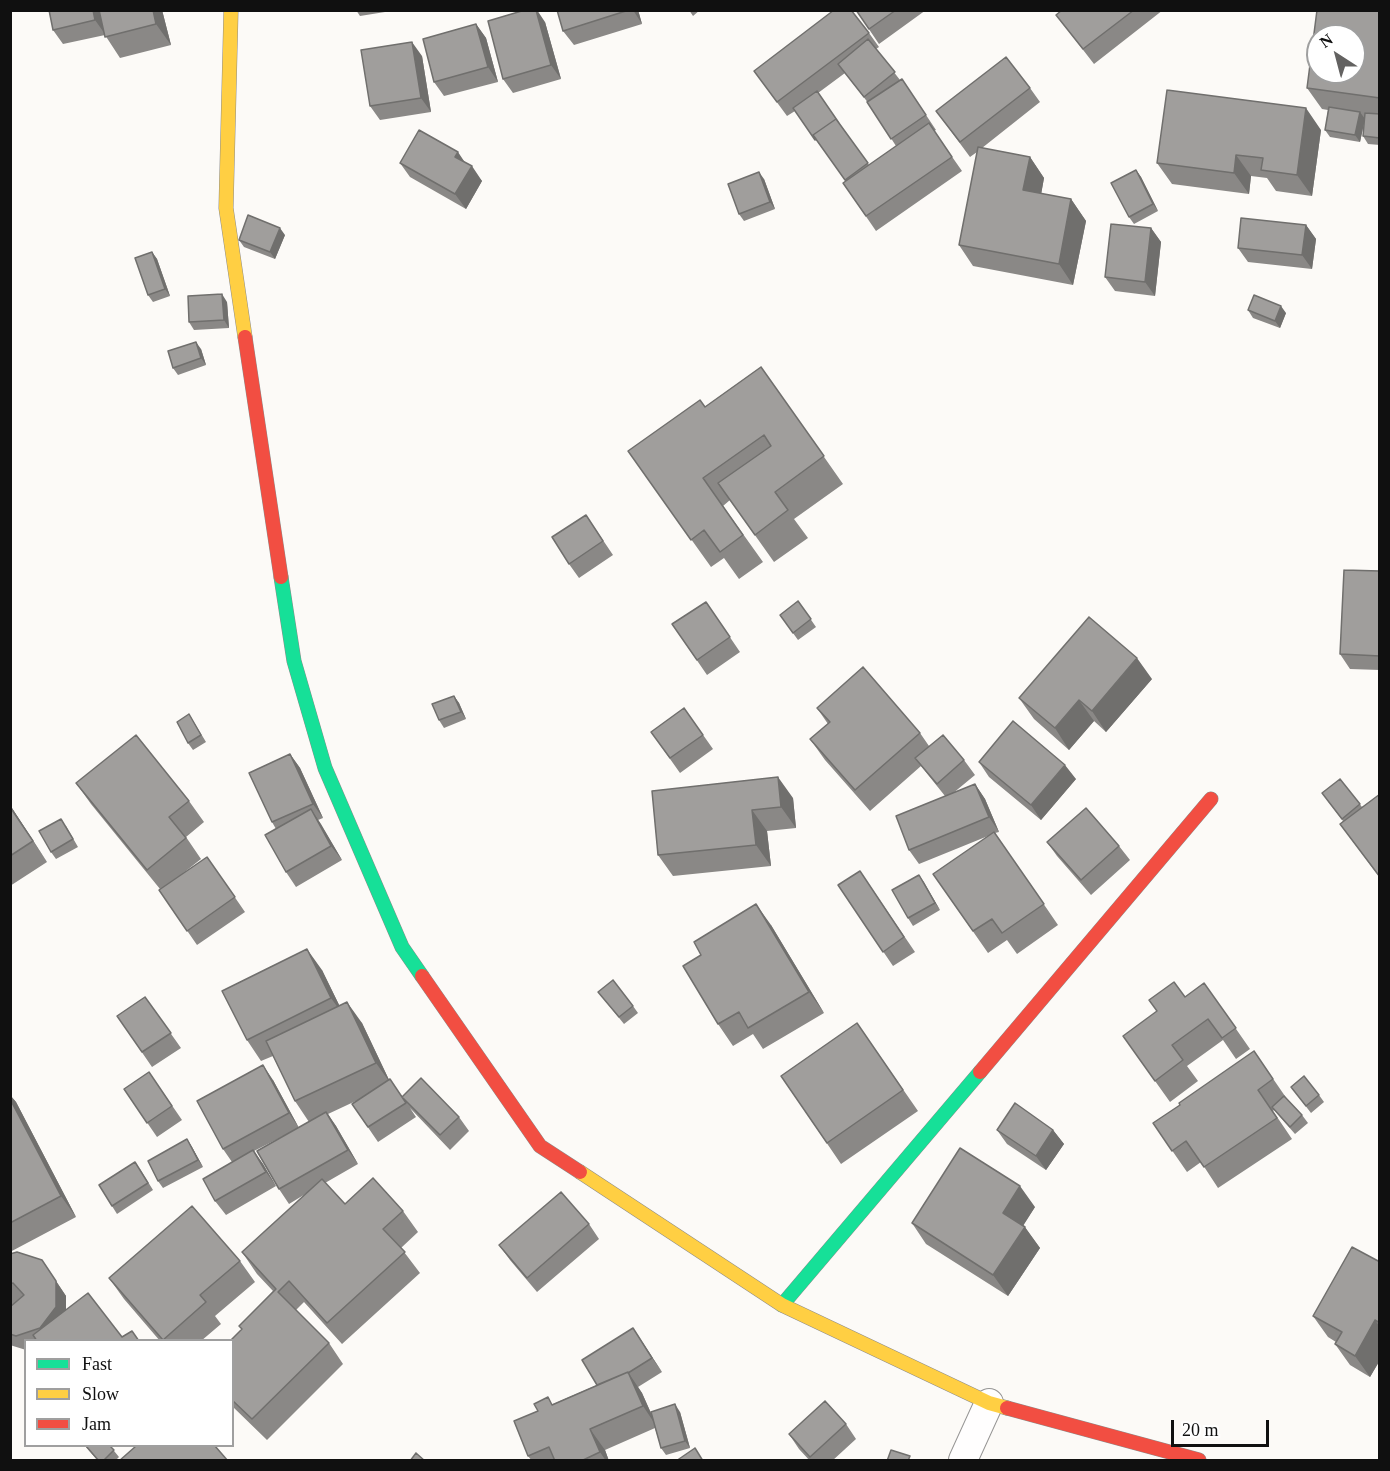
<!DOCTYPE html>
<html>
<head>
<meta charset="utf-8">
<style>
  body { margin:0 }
  #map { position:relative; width:1390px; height:1471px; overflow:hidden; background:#fcfaf7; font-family:Georgia,serif }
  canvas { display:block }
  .frame { position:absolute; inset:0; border:12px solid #101010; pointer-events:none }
  .legend { position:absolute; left:24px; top:1339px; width:210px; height:108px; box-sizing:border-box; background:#fff; border:2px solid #9f9f9f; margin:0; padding:8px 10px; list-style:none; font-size:18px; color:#101010 }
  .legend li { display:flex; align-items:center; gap:12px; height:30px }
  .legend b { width:30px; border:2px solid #9f9f9f }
  .north { position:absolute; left:1306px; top:24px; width:60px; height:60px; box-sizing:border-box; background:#fff; border:2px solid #9f9f9f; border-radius:50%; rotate:324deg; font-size:16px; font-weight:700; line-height:24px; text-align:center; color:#101010 }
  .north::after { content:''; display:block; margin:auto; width:21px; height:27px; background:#636261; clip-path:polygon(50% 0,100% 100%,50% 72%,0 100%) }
  .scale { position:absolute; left:1171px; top:1420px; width:98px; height:27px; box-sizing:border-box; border:3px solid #101010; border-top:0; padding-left:8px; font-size:18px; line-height:21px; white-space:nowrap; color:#101010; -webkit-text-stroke:4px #fff; paint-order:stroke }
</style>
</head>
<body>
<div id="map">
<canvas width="1390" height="1471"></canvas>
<div class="frame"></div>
<ul class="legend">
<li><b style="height:8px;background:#16e098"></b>Fast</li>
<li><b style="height:8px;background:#ffcf43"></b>Slow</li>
<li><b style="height:8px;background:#f24e42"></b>Jam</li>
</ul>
<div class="north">N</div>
<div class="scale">20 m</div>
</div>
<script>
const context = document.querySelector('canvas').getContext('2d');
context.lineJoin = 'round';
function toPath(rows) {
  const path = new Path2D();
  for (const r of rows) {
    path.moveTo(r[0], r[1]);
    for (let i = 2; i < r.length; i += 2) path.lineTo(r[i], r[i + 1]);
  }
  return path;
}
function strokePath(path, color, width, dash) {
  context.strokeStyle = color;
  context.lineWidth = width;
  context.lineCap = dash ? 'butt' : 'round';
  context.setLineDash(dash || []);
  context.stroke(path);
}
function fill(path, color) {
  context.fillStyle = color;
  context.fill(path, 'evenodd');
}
const street = toPath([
  [963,1460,989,1403]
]);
const fast = toPath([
  [281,577,294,661,325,768,402,947,422,976],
  [782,1305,980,1072]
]);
const slow = toPath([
  [231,10,226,208,245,337],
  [580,1172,782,1305,989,1403,1007,1408]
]);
const jam = toPath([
  [245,337,281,577],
  [422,976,540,1146,580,1172],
  [980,1072,1211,799],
  [1007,1408,1199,1460]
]);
const wall = toPath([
  [49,10,162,10,171,45,120,58,105,35,63,44,53,30],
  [356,10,385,10,385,12,360,16],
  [557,10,638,10,642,24,574,45,563,31],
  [689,10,700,10,693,16],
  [856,10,926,10,879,44],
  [1062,10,1163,10,1094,64,1056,15],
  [1380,10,1380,145,1368,144,1363,136,1364,123,1360,142,1330,137,1325,130,1328,110,1322,109,1307,88],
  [545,22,561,79,513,93,503,79],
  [476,24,486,38,498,82,444,96,434,82],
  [869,33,879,47,876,49,900,80,902,79,936,130,934,131,962,171,876,231,843,183,846,181,795,111,787,116,754,71],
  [845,73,869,104,896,146,869,165,818,93],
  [422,56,431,112,380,120,370,106],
  [1030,88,1040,102,982,148,1030,157,1044,178,1041,194,1071,199,1086,221,1073,285,973,266,959,245,977,152,970,157,936,111],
  [1321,130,1312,196,1276,191,1267,178,1251,176,1249,194,1172,184,1157,163],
  [465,162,482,181,466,209,410,177,400,163],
  [1136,170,1141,177,1158,211,1134,224,1129,217],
  [764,179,775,209,744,221,739,214],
  [1306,225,1316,239,1312,269,1248,262,1238,248],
  [1151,228,1161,242,1155,296,1115,291,1105,277],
  [285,235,275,259,244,247,239,240],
  [152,252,157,259,170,296,153,302,148,295],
  [227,302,229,328,194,330,189,322],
  [1248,310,1286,313,1280,328,1253,318],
  [201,349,206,365,178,375,173,368],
  [761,367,843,484,794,519,808,538,774,562,730,500,723,506,763,562,739,579,724,558,711,567,628,451,705,407],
  [586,515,613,555,579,578,569,564],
  [1380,571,1380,670,1350,669,1340,654],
  [798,601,816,627,798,640,780,615],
  [706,602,740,652,707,675,672,624],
  [1152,679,1106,732,1094,721,1069,750,1034,719,1019,698],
  [454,696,459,703,466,719,444,728,439,720],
  [684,708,713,749,680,773,651,732],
  [817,708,920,733,929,746,964,760,975,775,952,794,975,784,985,799,999,832,995,833,1058,925,1017,954,1007,940,988,953,933,874,988,836,919,864,909,850,945,796,921,766,870,811,825,760,810,739,828,724],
  [189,714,206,742,193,750,188,743],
  [290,754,300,768,323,818,318,820,342,860,296,887,286,872,276,829,272,822],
  [979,762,1076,779,1041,820,989,777],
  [1340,779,1362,807,1380,794,1380,878,1340,824,1343,821,1327,800],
  [76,783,189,801,204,822,186,837,201,859,182,874,207,857,245,912,197,945,159,890,160,889,91,804],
  [652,791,793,798,796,828,767,831,771,866,673,876,658,855],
  [10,805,47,862,10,886],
  [66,826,78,847,56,859,51,852],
  [1047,842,1119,846,1130,860,1091,895,1057,856],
  [860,871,915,952,893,966,838,885],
  [919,875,940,910,913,926,908,918],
  [771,925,824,1013,763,1049,753,1034,733,1046,718,1024],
  [322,970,339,1005,362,1023,389,1080,403,1097,459,1117,469,1131,450,1150,410,1108,416,1117,378,1142,352,1104,360,1099,328,1114,336,1126,358,1164,325,1183,345,1204,403,1211,418,1232,401,1248,420,1273,342,1344,304,1302,296,1310,329,1343,343,1364,267,1440,232,1406,232,1341,242,1329,239,1326,273,1291,257,1274,242,1252,307,1193,289,1204,279,1189,309,1122,295,1101,273,1056,261,1061,247,1040],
  [1204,983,1250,1049,1236,1059,1223,1040,1187,1066,1198,1081,1170,1102,1123,1036,1185,997],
  [598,992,633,1006,638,1013,624,1024],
  [145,997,181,1048,152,1067,117,1016],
  [857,1023,918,1111,841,1164,781,1076],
  [1254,1051,1287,1099,1302,1115,1308,1123,1295,1134,1274,1110,1273,1111,1292,1139,1218,1188,1201,1162,1187,1172,1153,1123,1180,1105],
  [149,1072,182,1120,157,1137,124,1089],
  [273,1080,299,1128,254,1151,263,1164,276,1186,226,1215,215,1201,232,1162,223,1149],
  [1291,1087,1319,1095,1324,1102,1311,1113],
  [10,1095,16,1102,76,1217,10,1252],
  [997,1130,1053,1130,1064,1144,1046,1170,1007,1144],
  [187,1139,192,1147,203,1167,163,1188,158,1181],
  [140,1169,153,1190,117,1214,112,1206],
  [1035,1207,1023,1225,1040,1248,1008,1296,926,1244,912,1223],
  [589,1224,599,1239,537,1292,510,1260,499,1245],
  [10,1254,42,1260,66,1296,66,1310,122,1337,139,1341,26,1341,26,1350,10,1345],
  [240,1261,255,1282,215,1316,221,1324,201,1341,160,1341,124,1299,109,1278],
  [1380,1262,1380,1360,1370,1377,1350,1365,1335,1344,1336,1342,1328,1337,1313,1316],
  [633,1328,662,1372,638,1387,642,1393,651,1413,680,1412,690,1448,666,1455,661,1448,655,1428,605,1450,609,1461,532,1461,528,1456,553,1404,597,1385],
  [846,1424,856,1439,832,1461,810,1461,799,1449,789,1434],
  [85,1446,110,1446,119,1457,115,1461,98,1461]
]);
const shadedWall = toPath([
  [93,10,100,10,105,34,95,20],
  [153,10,162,10,171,45,156,24],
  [536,10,537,10,545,22,561,79,551,65],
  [633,10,638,10,642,24],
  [476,24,486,38,498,82,488,67],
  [412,42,422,56,431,112,421,98],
  [1306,108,1321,130,1312,196,1297,175],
  [1360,112,1365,119,1360,142,1355,135],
  [458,152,468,167,455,157],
  [1236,155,1251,176,1249,194,1234,173],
  [1030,157,1044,178,1038,212,1023,190],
  [472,166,482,181,466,209,455,194],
  [1136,170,1141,177,1158,211,1153,204],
  [759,172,764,179,775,209,770,202],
  [1071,199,1086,221,1073,285,1059,264],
  [1306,225,1316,239,1312,269,1302,255],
  [280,228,285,235,275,259,270,252],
  [1151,228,1161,242,1155,296,1145,282],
  [152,252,157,259,170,296,165,289],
  [222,294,227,302,229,328,224,320],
  [1281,306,1286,313,1280,328,1275,321],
  [196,342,201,349,206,365,201,358],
  [1137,658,1152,679,1106,732,1092,711],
  [454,696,459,703,466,719,461,712],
  [1079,700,1094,721,1069,750,1055,728],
  [290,754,300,768,323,818,313,804],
  [1065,765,1076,779,1041,820,1031,805],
  [778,777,793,798,796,828,781,807],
  [975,784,985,799,999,832,989,817],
  [10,805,47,862,10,807],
  [311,809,321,824,342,860,331,846],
  [752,810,767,831,771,866,756,845],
  [919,875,924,882,940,910,935,903],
  [756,904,771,925,824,1013,809,992],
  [307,949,322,970,346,1019,331,998],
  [347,1002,362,1023,391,1084,376,1063],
  [263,1065,273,1080,299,1128,289,1113],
  [10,1095,16,1102,76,1217,61,1196,10,1099],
  [326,1112,336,1126,358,1164,348,1150],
  [1053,1130,1064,1144,1046,1170,1036,1156],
  [187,1139,192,1147,203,1167,198,1160],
  [253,1150,263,1164,276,1186,266,1172],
  [1020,1186,1035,1207,1018,1234,1003,1213],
  [1025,1227,1040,1248,1008,1296,993,1275],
  [56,1281,66,1296,66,1321,49,1341,40,1328],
  [1375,1320,1380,1327,1380,1360,1370,1377,1355,1356],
  [633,1328,643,1343,662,1372,652,1358],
  [628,1372,642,1393,657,1427,643,1406],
  [675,1404,680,1412,690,1448,685,1441],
  [590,1429,605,1450,609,1461,606,1461,600,1452]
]);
const building = toPath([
  [49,10,93,10,95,20,53,30,49,10],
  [99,10,153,10,156,24,105,37,99,10],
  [525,10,536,10,551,65,503,79,488,21,525,10],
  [557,10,629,10,563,31,557,10],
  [834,10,851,10,869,33,777,102,754,71,834,10],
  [856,10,896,10,869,29,856,10],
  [1062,10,1134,10,1083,49,1056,15,1062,10],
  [1317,10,1380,10,1380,98,1307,88,1317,10],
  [1318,36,1354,36,1354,72,1318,72,1318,36],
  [476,24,488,67,434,82,423,39,476,24],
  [868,39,895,72,864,97,838,64,868,39],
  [412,42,421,98,370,106,361,50,412,42],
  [1006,57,1030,88,960,142,936,111,1006,57],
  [902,79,926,115,891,139,867,102,902,79],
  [1167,90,1306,108,1297,175,1261,170,1263,158,1236,155,1234,173,1157,163,1167,90],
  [817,91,839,123,836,119,813,135,816,139,815,140,793,108,817,91],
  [1329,107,1360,112,1355,135,1325,130,1329,107],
  [1365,113,1380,114,1380,138,1363,136,1365,113],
  [836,119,868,163,845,180,813,135,836,119],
  [929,123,952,157,866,216,843,183,929,123],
  [419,130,458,152,455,157,472,166,455,194,400,163,419,130],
  [978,147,1030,157,1023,190,1071,199,1059,264,959,245,978,147],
  [1136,170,1153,204,1129,217,1111,183,1136,170],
  [759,172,770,202,739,214,728,184,759,172],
  [248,215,280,228,270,252,239,240,248,215],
  [1241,218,1306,225,1302,255,1238,248,1241,218],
  [1111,224,1151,228,1145,282,1105,277,1111,224],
  [152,252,165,289,148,295,135,258,152,252],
  [222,294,224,320,189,322,188,296,222,294],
  [1254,295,1281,306,1275,321,1248,310,1254,295],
  [196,342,201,358,173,368,168,351,196,342],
  [761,367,824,456,775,492,788,510,755,535,718,483,771,446,764,435,703,478,743,535,720,552,704,530,691,540,628,451,700,400,705,407,761,367],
  [586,515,603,541,569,564,552,537,586,515],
  [1344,570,1380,571,1380,656,1340,654,1344,570],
  [798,601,811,619,793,633,780,615,798,601],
  [706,602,730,637,697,660,672,624,706,602],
  [1089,617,1137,658,1092,711,1079,700,1055,728,1019,698,1089,617],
  [863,667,920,733,855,790,810,739,830,722,817,708,863,667],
  [454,696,461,712,439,720,432,704,454,696],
  [684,708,703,735,670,758,651,732,684,708],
  [189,714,201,735,188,743,177,722,189,714],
  [1013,721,1065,765,1031,805,979,762,1013,721],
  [136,735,189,801,169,817,186,838,147,870,76,783,136,735],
  [943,735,964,760,937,784,915,758,943,735],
  [290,754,313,804,272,822,249,773,290,754],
  [778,777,781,807,752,810,756,845,658,855,652,791,778,777],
  [1340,779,1360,804,1342,819,1322,793,1340,779],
  [975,784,989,817,909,850,896,816,975,784],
  [1380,794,1380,877,1340,824,1380,794],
  [10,807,33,841,10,856,10,807],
  [1086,808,1119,846,1081,880,1047,842,1086,808],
  [311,809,331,846,286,872,265,835,311,809],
  [61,819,73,839,51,852,39,831,61,819],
  [994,832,1044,904,1002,933,992,919,973,931,933,874,994,832],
  [207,857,235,897,187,931,159,890,207,857],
  [860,871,904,937,883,952,838,885,860,871],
  [919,875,935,903,908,918,892,890,919,875],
  [756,904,809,992,748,1028,739,1012,718,1024,683,966,701,955,694,942,756,904],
  [307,949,331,998,247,1040,222,991,307,949],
  [613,980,633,1006,619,1017,598,992,613,980],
  [1174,982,1185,997,1204,983,1236,1028,1222,1038,1208,1019,1172,1045,1183,1060,1155,1081,1123,1036,1157,1011,1149,1000,1174,982],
  [145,997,171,1033,142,1052,117,1016,145,997],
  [347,1002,376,1063,295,1101,266,1041,347,1002],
  [857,1023,903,1090,827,1143,781,1076,857,1023],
  [1254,1051,1273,1079,1258,1090,1277,1118,1204,1167,1186,1141,1172,1151,1153,1123,1180,1105,1179,1103,1254,1051],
  [263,1065,289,1113,223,1149,197,1101,263,1065],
  [149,1072,172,1106,147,1123,124,1089,149,1072],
  [1304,1076,1319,1095,1306,1106,1291,1087,1304,1076],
  [421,1078,459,1117,440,1135,402,1097,421,1078],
  [390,1079,406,1103,368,1127,352,1104,390,1079],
  [1284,1096,1302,1115,1290,1127,1272,1107,1284,1096],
  [10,1099,61,1196,10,1223,10,1099],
  [1015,1103,1053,1130,1036,1156,997,1130,1015,1103],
  [326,1112,348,1150,279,1189,257,1151,326,1112],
  [187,1139,198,1160,158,1181,148,1161,187,1139],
  [960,1148,1020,1186,1003,1213,1025,1227,993,1275,912,1223,960,1148],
  [253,1150,266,1172,215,1201,203,1179,253,1150],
  [135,1162,148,1183,112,1206,99,1185,135,1162],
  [373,1178,403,1211,383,1229,405,1252,327,1323,289,1281,278,1292,329,1343,252,1419,232,1400,232,1341,230,1341,242,1329,239,1326,276,1289,242,1252,322,1179,345,1204,373,1178],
  [561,1192,589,1224,527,1278,499,1245,561,1192],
  [192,1206,240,1261,200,1295,206,1302,163,1340,109,1278,192,1206],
  [1352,1247,1380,1262,1380,1323,1375,1320,1355,1356,1335,1344,1342,1332,1313,1316,1352,1247],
  [17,1252,42,1260,56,1281,56,1307,40,1328,16,1336,10,1334,10,1307,24,1295,13,1283,10,1284,10,1254,17,1252],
  [88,1293,122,1337,132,1331,139,1341,37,1341,33,1335,88,1293],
  [633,1328,652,1358,628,1373,628,1372,597,1385,582,1360,633,1328],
  [628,1372,643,1406,590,1429,600,1452,581,1461,555,1461,549,1447,528,1456,514,1421,538,1411,534,1404,548,1397,552,1405,628,1372],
  [825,1401,846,1424,810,1457,789,1434,825,1401],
  [675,1404,685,1441,661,1448,651,1412,675,1404],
  [86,1446,110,1446,114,1450,103,1461,99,1461,86,1446],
  [136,1446,215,1446,228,1461,119,1461,136,1446],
  [695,1448,703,1461,676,1461,695,1448],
  [891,1450,910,1456,908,1461,887,1461,891,1450],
  [416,1453,425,1461,410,1461,416,1453]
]);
strokePath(street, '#969594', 30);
strokePath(fast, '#8d8c8b', 15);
strokePath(slow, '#8d8c8b', 15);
strokePath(jam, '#8d8c8b', 15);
strokePath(street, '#fffefe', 28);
strokePath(fast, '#16e098', 14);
strokePath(slow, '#ffcf43', 14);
strokePath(jam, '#f24e42', 14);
fill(wall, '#8a8886');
fill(shadedWall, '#706f6d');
fill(building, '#a09e9c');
strokePath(building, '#706f6d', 1.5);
</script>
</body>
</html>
